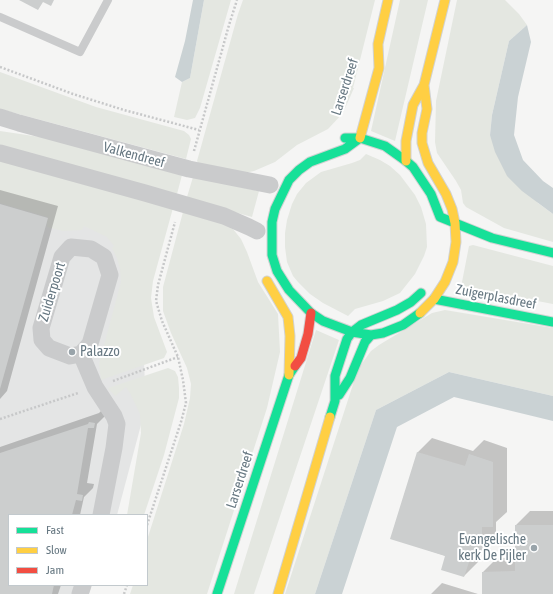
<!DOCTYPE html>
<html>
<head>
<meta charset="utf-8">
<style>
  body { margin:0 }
  #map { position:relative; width:553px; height:594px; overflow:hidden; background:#f5f5f4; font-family:"Asap Condensed",sans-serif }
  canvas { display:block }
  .legend { position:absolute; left:8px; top:514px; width:140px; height:72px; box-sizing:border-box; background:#fff; border:1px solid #c2c9cd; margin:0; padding:5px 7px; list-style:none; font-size:12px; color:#677882 }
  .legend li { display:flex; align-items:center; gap:8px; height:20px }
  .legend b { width:20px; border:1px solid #c2c9cd }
</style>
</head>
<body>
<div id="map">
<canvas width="553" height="594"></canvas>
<ul class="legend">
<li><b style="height:5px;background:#16e098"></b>Fast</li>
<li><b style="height:5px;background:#ffcf43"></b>Slow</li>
<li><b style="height:5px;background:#f24e42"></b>Jam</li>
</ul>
</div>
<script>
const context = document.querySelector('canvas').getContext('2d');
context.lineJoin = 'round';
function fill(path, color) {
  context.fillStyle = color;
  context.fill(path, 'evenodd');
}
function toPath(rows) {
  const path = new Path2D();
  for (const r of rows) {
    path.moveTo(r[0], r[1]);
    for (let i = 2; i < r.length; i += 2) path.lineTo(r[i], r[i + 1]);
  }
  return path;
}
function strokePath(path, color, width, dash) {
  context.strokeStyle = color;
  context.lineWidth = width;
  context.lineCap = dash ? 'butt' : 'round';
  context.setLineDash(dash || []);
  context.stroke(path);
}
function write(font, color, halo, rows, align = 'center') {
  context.font = font + ' "Asap Condensed",sans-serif';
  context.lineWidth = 4;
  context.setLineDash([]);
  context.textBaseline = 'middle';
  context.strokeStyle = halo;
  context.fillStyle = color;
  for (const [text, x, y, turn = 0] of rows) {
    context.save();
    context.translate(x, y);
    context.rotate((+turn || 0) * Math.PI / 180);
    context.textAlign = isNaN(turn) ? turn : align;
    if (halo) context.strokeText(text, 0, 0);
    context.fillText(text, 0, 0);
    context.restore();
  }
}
const built = toPath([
  [0,184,116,213,141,298,146,406,117,515,9,515,9,585,92,585,89,594,0,594]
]);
const green = toPath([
  [204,0,231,0,200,108,195,118,187,120,174,117,182,82,190,78],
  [243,0,375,0,353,88,354,88,343,113,328,129,297,145,275,162,254,171,245,173,198,163,197,161,238,14],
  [400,0,428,0,395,141,371,131],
  [457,0,505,0,519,14,527,25,509,41,492,115,490,135,538,203,553,214,553,242,504,228,466,207,463,203,461,190,456,181,437,153,435,142,436,101],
  [0,72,96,107,184,131,189,135,191,139,186,159,0,109],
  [0,131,47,138,182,175,177,194,0,145],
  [366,154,380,160,390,166,400,175,415,195,421,207,426,224,427,247,424,256,415,274,400,293,383,301,355,309,348,316,323,303,310,294,298,282,293,276,287,262,285,247,285,233,287,220,292,204,297,194,306,183,321,172,352,163,360,160],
  [0,158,173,208,153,281,151,298,154,317,167,352,164,358,101,380,99,364,121,282,120,269,117,258,112,248,114,246,107,237,84,226,82,230,63,231,47,227,48,217,0,203],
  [193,177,259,191,252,217,188,199,187,197],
  [183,212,220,221,233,229,241,239,247,252,258,282,278,314,280,352,267,408,207,594,130,594,133,585,147,585,147,540,184,424,190,398,191,384,187,368,171,333,163,311,163,287],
  [473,245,553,266,553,304,464,287,462,282,469,246],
  [445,310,553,328,553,396,449,372,376,410,315,594,285,594,358,369,371,351,379,345,432,313],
  [316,330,339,340,254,594,234,594],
  [168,368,175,371,178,377,179,388,179,398,164,455,144,515,127,515,141,433,140,414,130,393,126,387,115,396,108,388]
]);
const water = toPath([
  [193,0,204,0,190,78,182,82,175,77,185,41],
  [527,25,531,42,518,97,514,135,523,160,543,181,553,188,553,214,522,191,507,176,495,152,490,135,492,115,509,41],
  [449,372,553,396,553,421,454,397,397,427,342,594,315,594,376,410]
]);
const shadow = toPath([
  [0,190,58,206,7,391,0,399],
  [101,411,105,416,97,424,87,483,94,484,93,488,84,497,80,515,9,515,9,585,61,585,58,594,0,594,0,447,99,413],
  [432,438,473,451,484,440,507,448,507,512,496,522,496,538,481,552,478,562,464,576,446,556,391,538,418,452],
  [530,511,553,511,553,594,483,594,483,572,497,558,516,558,516,525],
  [442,583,478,594,431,594]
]);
const building = toPath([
  [19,0,54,0,51,6,43,2,38,10],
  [0,204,48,218,0,389],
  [89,422,95,423,94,428,88,428,77,494,83,495,82,501,76,500,72,515,9,515,9,585,54,585,52,594,0,594,0,453,88,424],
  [417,452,465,466,469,454,493,462,493,527,482,527,482,553,472,553,464,577,441,570,445,556,390,539],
  [515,525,553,525,553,594,482,594,482,572,515,571]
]);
const path = toPath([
  [0,67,73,94,124,110,199,130],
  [194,151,229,25,237,0],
  [113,381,178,357],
  [0,419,78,393],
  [147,525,181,422,186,403,183,380,178,357,162,321,156,301,158,285,175,222],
  [124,594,127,585]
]);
const lane = toPath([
  [0,17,80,52,108,0]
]);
const street = toPath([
  [0,117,19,123,189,169,270,185],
  [0,153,145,193,224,216,249,227,257,231],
  [71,247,91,249,104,257,110,275,90,344,81,354,70,356,49,348,42,340,41,328,62,257,71,247],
  [81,354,95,387,114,416,117,424,114,448,101,515],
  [80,594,83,585]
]);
const fast = toPath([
  [345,138,360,138,385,146,406,161,413,167,431,194,440,217,492,238,553,253],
  [360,138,345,149,310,162,299,170,289,180,275,209,272,222,272,255,277,271,289,290,311,313,323,321,352,332,371,335,383,333,403,325,420,313],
  [434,299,553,322],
  [339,395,350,378,365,342,371,335],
  [330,417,335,401,335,376,347,339,352,332,361,325,397,310,411,302,421,293],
  [217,594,289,375,295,366]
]);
const slow = toPath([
  [360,138,379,68,378,44,388,0],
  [406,161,406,141,413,105,424,85,445,0],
  [267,281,288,317,290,336,289,375],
  [420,313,434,299,445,282,453,262,456,242,455,223,452,209,446,194,428,163,422,143,422,133,427,109,424,85],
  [278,594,330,417]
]);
const jam = toPath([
  [295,366,301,358,308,334,311,313]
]);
const markers = [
  [72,352,4,"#99a4aa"],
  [534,548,4,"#99a4aa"]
];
const streetNames = [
  ["Larserdreef",345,87,-72],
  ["Valkendreef",134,155,15],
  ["Zuiderpoort",52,292,-73],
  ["Zuigerplasdreef",496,297,11],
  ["Larserdreef",240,480,-72]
];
const poiNames = [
  ["Palazzo",80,352],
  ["Evangelische",526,540,"right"],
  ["kerk De Pijler",526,556,"right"]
];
fill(built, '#e4e5e5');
fill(green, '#e4e7e1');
fill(water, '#cad2d4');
fill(shadow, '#0003');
fill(building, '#cccece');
strokePath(fast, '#d1d2d2', 11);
strokePath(slow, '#d1d2d2', 11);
strokePath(jam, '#d1d2d2', 11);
strokePath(path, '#c7c8c9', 2.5, [2, 2]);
strokePath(lane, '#cacbcc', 8);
strokePath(street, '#cacbcc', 17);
strokePath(fast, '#16e098', 9);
strokePath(slow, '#ffcf43', 9);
strokePath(jam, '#f24e42', 9);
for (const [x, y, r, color] of markers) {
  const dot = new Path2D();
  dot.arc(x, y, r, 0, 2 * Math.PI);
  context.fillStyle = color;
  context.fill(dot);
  strokePath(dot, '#fff', 1.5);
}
write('14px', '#677882', '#fff', streetNames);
write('14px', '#677882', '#fff', poiNames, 'left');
</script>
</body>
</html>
